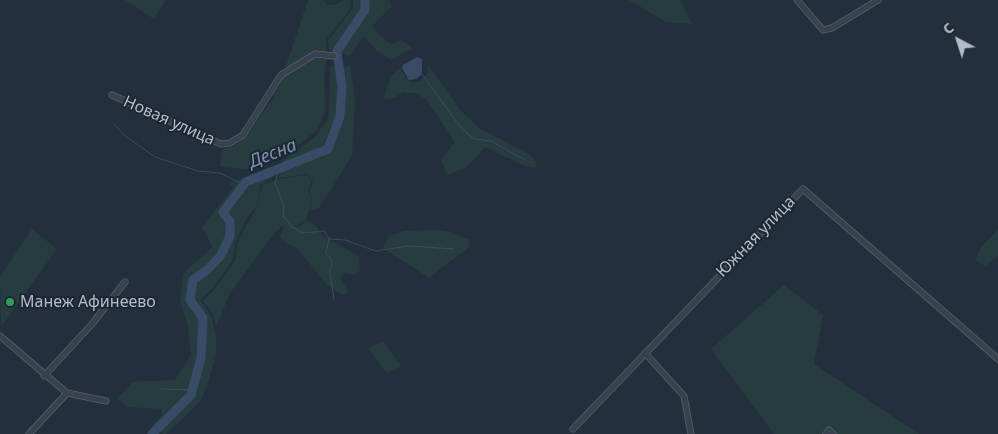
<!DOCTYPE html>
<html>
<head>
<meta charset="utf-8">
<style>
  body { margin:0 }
  #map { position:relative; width:998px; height:434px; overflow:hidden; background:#242f3e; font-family:"Noto Sans",sans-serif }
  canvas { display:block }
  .north { position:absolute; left:933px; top:15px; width:50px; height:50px; -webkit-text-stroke:4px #1d2633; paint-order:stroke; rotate:320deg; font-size:14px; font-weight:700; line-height:20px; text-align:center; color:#b4bcc9 }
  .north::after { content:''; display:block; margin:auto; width:18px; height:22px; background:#b4bcc9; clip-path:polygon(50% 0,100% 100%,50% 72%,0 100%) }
</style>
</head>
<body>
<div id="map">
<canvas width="998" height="434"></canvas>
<div class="north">С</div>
</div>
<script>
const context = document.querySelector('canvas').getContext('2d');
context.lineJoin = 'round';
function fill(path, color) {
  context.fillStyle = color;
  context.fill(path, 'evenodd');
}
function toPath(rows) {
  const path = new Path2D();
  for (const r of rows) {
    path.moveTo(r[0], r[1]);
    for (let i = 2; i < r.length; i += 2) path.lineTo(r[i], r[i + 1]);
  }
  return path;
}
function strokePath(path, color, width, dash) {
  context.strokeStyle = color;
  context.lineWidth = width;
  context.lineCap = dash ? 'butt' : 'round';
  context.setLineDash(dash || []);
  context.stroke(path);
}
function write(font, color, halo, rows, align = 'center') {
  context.font = font + ' "Noto Sans",sans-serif';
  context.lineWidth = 4;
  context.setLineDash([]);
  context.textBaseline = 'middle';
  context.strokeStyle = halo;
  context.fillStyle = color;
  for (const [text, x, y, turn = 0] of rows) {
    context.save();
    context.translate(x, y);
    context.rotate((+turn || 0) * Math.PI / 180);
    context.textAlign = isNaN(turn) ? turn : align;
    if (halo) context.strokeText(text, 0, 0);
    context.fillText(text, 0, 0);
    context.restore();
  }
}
const green = toPath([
  [125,0,166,0,154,19],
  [308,0,323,0,328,5,338,4,343,0,351,0,350,9,326,40,327,59,324,78,326,110,317,130,291,151,247,169,220,167,222,149,234,146,247,136,271,101,280,84],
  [353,0,389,0,392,6,373,25,376,32,391,44,402,40,412,48,391,60,377,51,364,36,350,56,329,50,328,40,353,8],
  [629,0,680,0,692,24,666,22],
  [428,65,461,111,479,128,529,154,537,163,535,168,527,167,485,147,467,167,447,175,441,160,455,142,426,99,415,93,403,92,394,98,383,99,391,77,399,68,410,82,419,82,427,74],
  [350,66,355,101,352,156,319,208,311,210,312,204,305,220,298,225,291,225,299,227,306,220,315,225,323,236,359,256,360,270,355,275,343,273,341,279,349,292,343,295,326,284,297,248,287,244,280,237,284,225,276,231,230,293,216,327,213,314,203,301,215,288,235,261,237,244,258,204,245,221,236,242,232,261,213,288,200,300,212,317,216,336,216,356,207,386,200,402,166,434,163,434,152,426,162,415,162,409,127,407,118,398,132,382,175,380,191,355,188,326,180,301,184,272,213,247,202,227,233,188,229,183,275,165,274,177,260,185,258,204,262,185,278,179,307,175,312,181,308,189,312,203,310,191,313,180,307,174,279,178,280,163,315,137,329,117,330,67],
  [32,229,57,249,1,327,0,277],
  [436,230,452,232,463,238,470,239,469,247,429,278,383,248,389,236,404,231],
  [998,230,998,256,985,266,976,261,980,248],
  [784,285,823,315,814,364,919,434,774,434,711,349],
  [383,341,401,366,387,373,368,348]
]);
const water = toPath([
  [417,57,422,59,422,74,416,79,409,80,402,68,403,65]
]);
const stream = toPath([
  [422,74,461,128,474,139,491,141,525,160],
  [115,125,124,135,155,157,198,171,220,173,245,185],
  [279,169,275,183,284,206,283,216,291,226,302,233,324,231,329,239,326,253,332,261,330,272,334,300],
  [330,239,345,240,376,251,408,246,454,249],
  [160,389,192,390],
  [152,434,153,434]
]);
const river = toPath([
  [152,434,191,395,201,358,203,318,190,300,193,280,207,270,221,255,230,236,230,222,223,212,246,182,328,149,340,116,342,87,337,51,365,10,365,0]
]);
const minor = toPath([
  [797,0,823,30,832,28,878,0],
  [112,95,221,144,230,143,243,135,281,75,315,54,334,56],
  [0,336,67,393],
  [645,353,684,396,691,434],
  [44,376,92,324,125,282],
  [573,429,803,189,998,359],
  [29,434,67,393,106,401],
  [826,434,829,430,833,434]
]);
const markers = [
  [10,302,5,"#2e9e5b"]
];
const streetNames = [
  ["Новая улица",169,121,24],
  ["Южная улица",756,237,-46]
];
const poiNames = [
  ["Манеж Афинеево",20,302]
];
const waterNames = [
  ["Десна",273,154,-22]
];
fill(green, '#263c3f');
fill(water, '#394c67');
strokePath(stream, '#394c67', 1);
strokePath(river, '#394c67', 9);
strokePath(minor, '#565f6c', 7);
strokePath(minor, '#38414e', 5.5);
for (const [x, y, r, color] of markers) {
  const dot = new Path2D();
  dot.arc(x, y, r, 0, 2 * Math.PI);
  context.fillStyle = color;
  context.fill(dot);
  strokePath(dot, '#1d2633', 2);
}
write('16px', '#b4bcc9', '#1d2633', streetNames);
write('16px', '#b4bcc9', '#1d2633', poiNames, 'left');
write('italic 18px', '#7c92b1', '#1d2633', waterNames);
</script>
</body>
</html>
